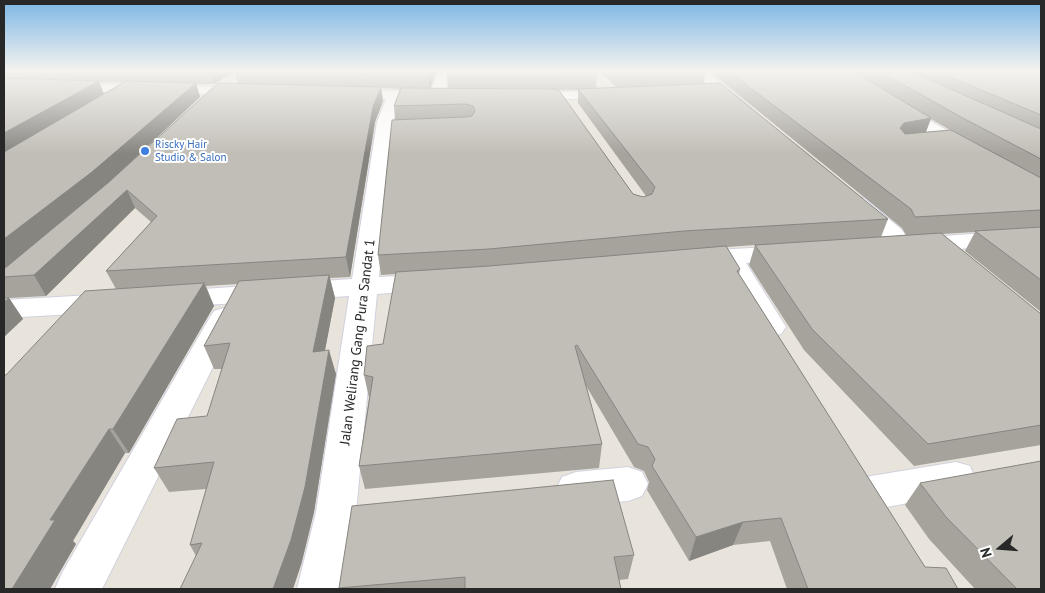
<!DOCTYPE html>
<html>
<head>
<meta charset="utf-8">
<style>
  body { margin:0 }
  #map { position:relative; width:1045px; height:593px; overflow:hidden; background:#e9e4db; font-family:"PT Sans",sans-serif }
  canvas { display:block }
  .frame { position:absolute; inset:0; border:5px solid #282828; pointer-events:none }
  .north { position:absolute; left:975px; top:523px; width:50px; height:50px; -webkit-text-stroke:4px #fff; paint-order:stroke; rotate:252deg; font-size:14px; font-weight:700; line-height:20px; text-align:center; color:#282828 }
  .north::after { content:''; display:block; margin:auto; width:18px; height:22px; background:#282828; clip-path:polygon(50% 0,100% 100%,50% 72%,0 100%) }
</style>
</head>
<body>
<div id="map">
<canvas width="1045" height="593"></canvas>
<div class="frame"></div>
<div class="north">N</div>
</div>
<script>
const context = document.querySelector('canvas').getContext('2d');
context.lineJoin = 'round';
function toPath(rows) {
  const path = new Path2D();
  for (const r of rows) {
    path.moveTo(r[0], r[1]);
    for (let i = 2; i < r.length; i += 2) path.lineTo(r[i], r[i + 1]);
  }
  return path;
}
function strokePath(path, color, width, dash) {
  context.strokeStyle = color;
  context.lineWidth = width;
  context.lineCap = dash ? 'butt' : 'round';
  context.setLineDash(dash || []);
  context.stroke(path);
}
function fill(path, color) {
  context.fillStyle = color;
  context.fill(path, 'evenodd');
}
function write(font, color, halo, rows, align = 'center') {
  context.font = font + ' "PT Sans",sans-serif';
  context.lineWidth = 4;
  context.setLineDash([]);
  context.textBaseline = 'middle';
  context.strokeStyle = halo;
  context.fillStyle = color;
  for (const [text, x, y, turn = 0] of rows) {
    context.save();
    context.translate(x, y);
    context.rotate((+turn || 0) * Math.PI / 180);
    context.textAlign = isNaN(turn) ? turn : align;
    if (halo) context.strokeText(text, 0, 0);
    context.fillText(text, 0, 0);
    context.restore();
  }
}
const minor = toPath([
  [438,71,451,71,442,99,401,100,393,122,379,277,432,274,441,276,445,282,441,288,432,290,377,294,356,512,343,589,297,589,316,512,349,296,173,307,163,305,159,299,163,293,173,291,352,279,377,122,386,99,345,98,338,94,345,90,431,91,438,71],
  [693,71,707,71,751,108,749,111,737,111,693,71],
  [4,82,247,87,254,91,247,95,4,90,4,82],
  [615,91,620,92,622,95,620,98,525,100,518,96,525,92,615,91],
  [896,101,974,146,977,150,974,154,962,154,890,109,888,106,890,103,896,101],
  [856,197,864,198,901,229,905,234,901,239,893,241,885,239,848,208,845,203,848,198,856,197],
  [1041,229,1041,243,916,252,907,250,904,245,907,240,916,238,1041,229],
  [788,246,797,248,800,253,797,258,746,263,786,327,781,334,771,336,761,334,722,265,696,267,687,264,683,259,687,254,696,251,788,246],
  [110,294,120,297,124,303,120,309,110,312,4,318,4,300,110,294],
  [224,308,234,311,238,317,102,589,55,589,62,573,210,317,214,311,224,308],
  [956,462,970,466,975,478,970,490,956,494,871,510,857,505,851,493,857,481,871,476,956,462],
  [628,467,642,472,648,484,642,496,628,501,576,506,562,501,556,489,562,477,576,472,628,467]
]);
const wall = toPath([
  [4,71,236,71,214,84,196,84,200,97,104,187,238,83,235,72,236,71,437,71,430,88,448,88,447,77,597,76,596,88,616,87,599,71,705,71,704,84,888,219,881,237,906,235,902,228,709,71,1041,71,1041,312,965,251,975,232,942,234,1041,314,1041,445,914,466,804,350,749,265,755,245,727,247,740,269,739,274,925,567,958,589,787,589,770,541,733,545,689,561,647,490,649,482,644,471,634,467,585,384,602,444,599,468,365,489,359,466,369,398,364,375,383,344,396,274,381,275,378,255,395,119,394,106,400,89,381,88,383,101,375,122,350,277,330,278,335,298,325,350,336,374,314,512,301,565,196,556,190,545,206,489,169,492,154,468,207,416,222,369,214,369,204,346,238,284,206,286,214,306,129,453,125,453,73,541,76,544,50,589,4,589,6,375,116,289,106,271,151,222,135,208,46,296,9,298,23,319,4,337],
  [99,82,124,82,104,94],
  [558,90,578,90,578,103,646,196,643,197,633,194],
  [931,119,950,130,926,132],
  [920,483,1041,589,975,589,929,539,905,505],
  [634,555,628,579,619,580,621,589,340,589,339,588]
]);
const shadedWall = toPath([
  [209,71,236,71,214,84],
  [430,71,437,71,430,89,428,76],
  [99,81,104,95,4,154,4,133],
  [196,83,200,97,101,190,4,269,4,239],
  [381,87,383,101,375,122,350,277,346,257,373,107],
  [931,118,925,134,898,139,900,128,904,123],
  [127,190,135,208,46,296,34,275],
  [329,275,335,298,320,376,313,352],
  [204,283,214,306,129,453,113,429],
  [9,298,23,319,4,337,4,302],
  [329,350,336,374,314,512,301,565,293,589,273,589],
  [109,429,125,453,73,541,76,544,50,589,12,589,50,520],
  [743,522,733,545,689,561,696,537]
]);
const building = toPath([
  [236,71,430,71,428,76,235,72,236,71],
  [448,71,593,71,597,76,564,77,447,77,448,71],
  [614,71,706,71,618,75,614,71],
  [728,71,853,71,931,118,904,123,900,128,905,134,951,130,1041,178,1041,210,915,217,911,209,728,71],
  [879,71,910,71,1041,129,1041,159,961,117,879,71],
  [936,71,1041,71,1041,115,936,71],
  [4,78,99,81,4,133,4,78],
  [126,81,196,83,92,172,4,239,4,152,126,81],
  [218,83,381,87,373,107,346,257,106,271,157,216,127,190,34,275,4,277,4,269,109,182,218,83],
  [720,83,888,219,684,231,489,249,378,255,392,120,465,117,472,116,475,111,473,106,465,104,394,106,401,88,558,89,633,194,643,197,652,194,655,187,578,89,720,83],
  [1041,227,1041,280,975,231,1041,227],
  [941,233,1041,314,1041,425,928,444,812,329,755,245,941,233],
  [726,246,740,269,737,271,925,567,946,568,958,589,808,589,781,518,743,522,696,537,652,466,655,459,648,447,638,444,577,345,575,346,602,444,359,466,373,377,364,375,367,346,383,344,396,272,489,266,726,246],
  [329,275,313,352,329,350,305,487,291,540,273,589,180,589,202,543,190,545,214,462,154,468,177,419,207,416,230,343,204,346,239,281,329,275],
  [204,283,113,429,109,429,50,520,55,520,12,589,4,589,4,375,6,375,85,291,204,283],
  [4,298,9,298,4,302,4,298],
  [1041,461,1041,589,1017,589,946,517,920,483,1041,461],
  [613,480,634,555,614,557,621,589,465,589,465,577,339,588,352,506,613,480]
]);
const markers = [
  [145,151,5,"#3f7fe0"]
];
const farShopnames = [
  ["Riscky Hair",155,145],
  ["Studio & Salon",155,158]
];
const streetNames = [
  ["Jalan Welirang Gang Pura Sandat 1",358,342,-83]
];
strokePath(minor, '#d0d1df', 2);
fill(minor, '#fff');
fill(wall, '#a6a39d');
fill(shadedWall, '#878580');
fill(building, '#c1beb7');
strokePath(building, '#878580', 1);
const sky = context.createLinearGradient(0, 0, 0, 154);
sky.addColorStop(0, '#7bb6e5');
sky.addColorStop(0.46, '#f5f3ef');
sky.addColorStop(1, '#f5f3ef00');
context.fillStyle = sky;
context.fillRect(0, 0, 1045, 154);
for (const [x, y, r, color] of markers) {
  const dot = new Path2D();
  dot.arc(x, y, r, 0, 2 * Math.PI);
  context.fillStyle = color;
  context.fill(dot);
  strokePath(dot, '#fff', 2);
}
write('11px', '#366cbe', '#fff', farShopnames, 'left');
write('14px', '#282828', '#fff', streetNames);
</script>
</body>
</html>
